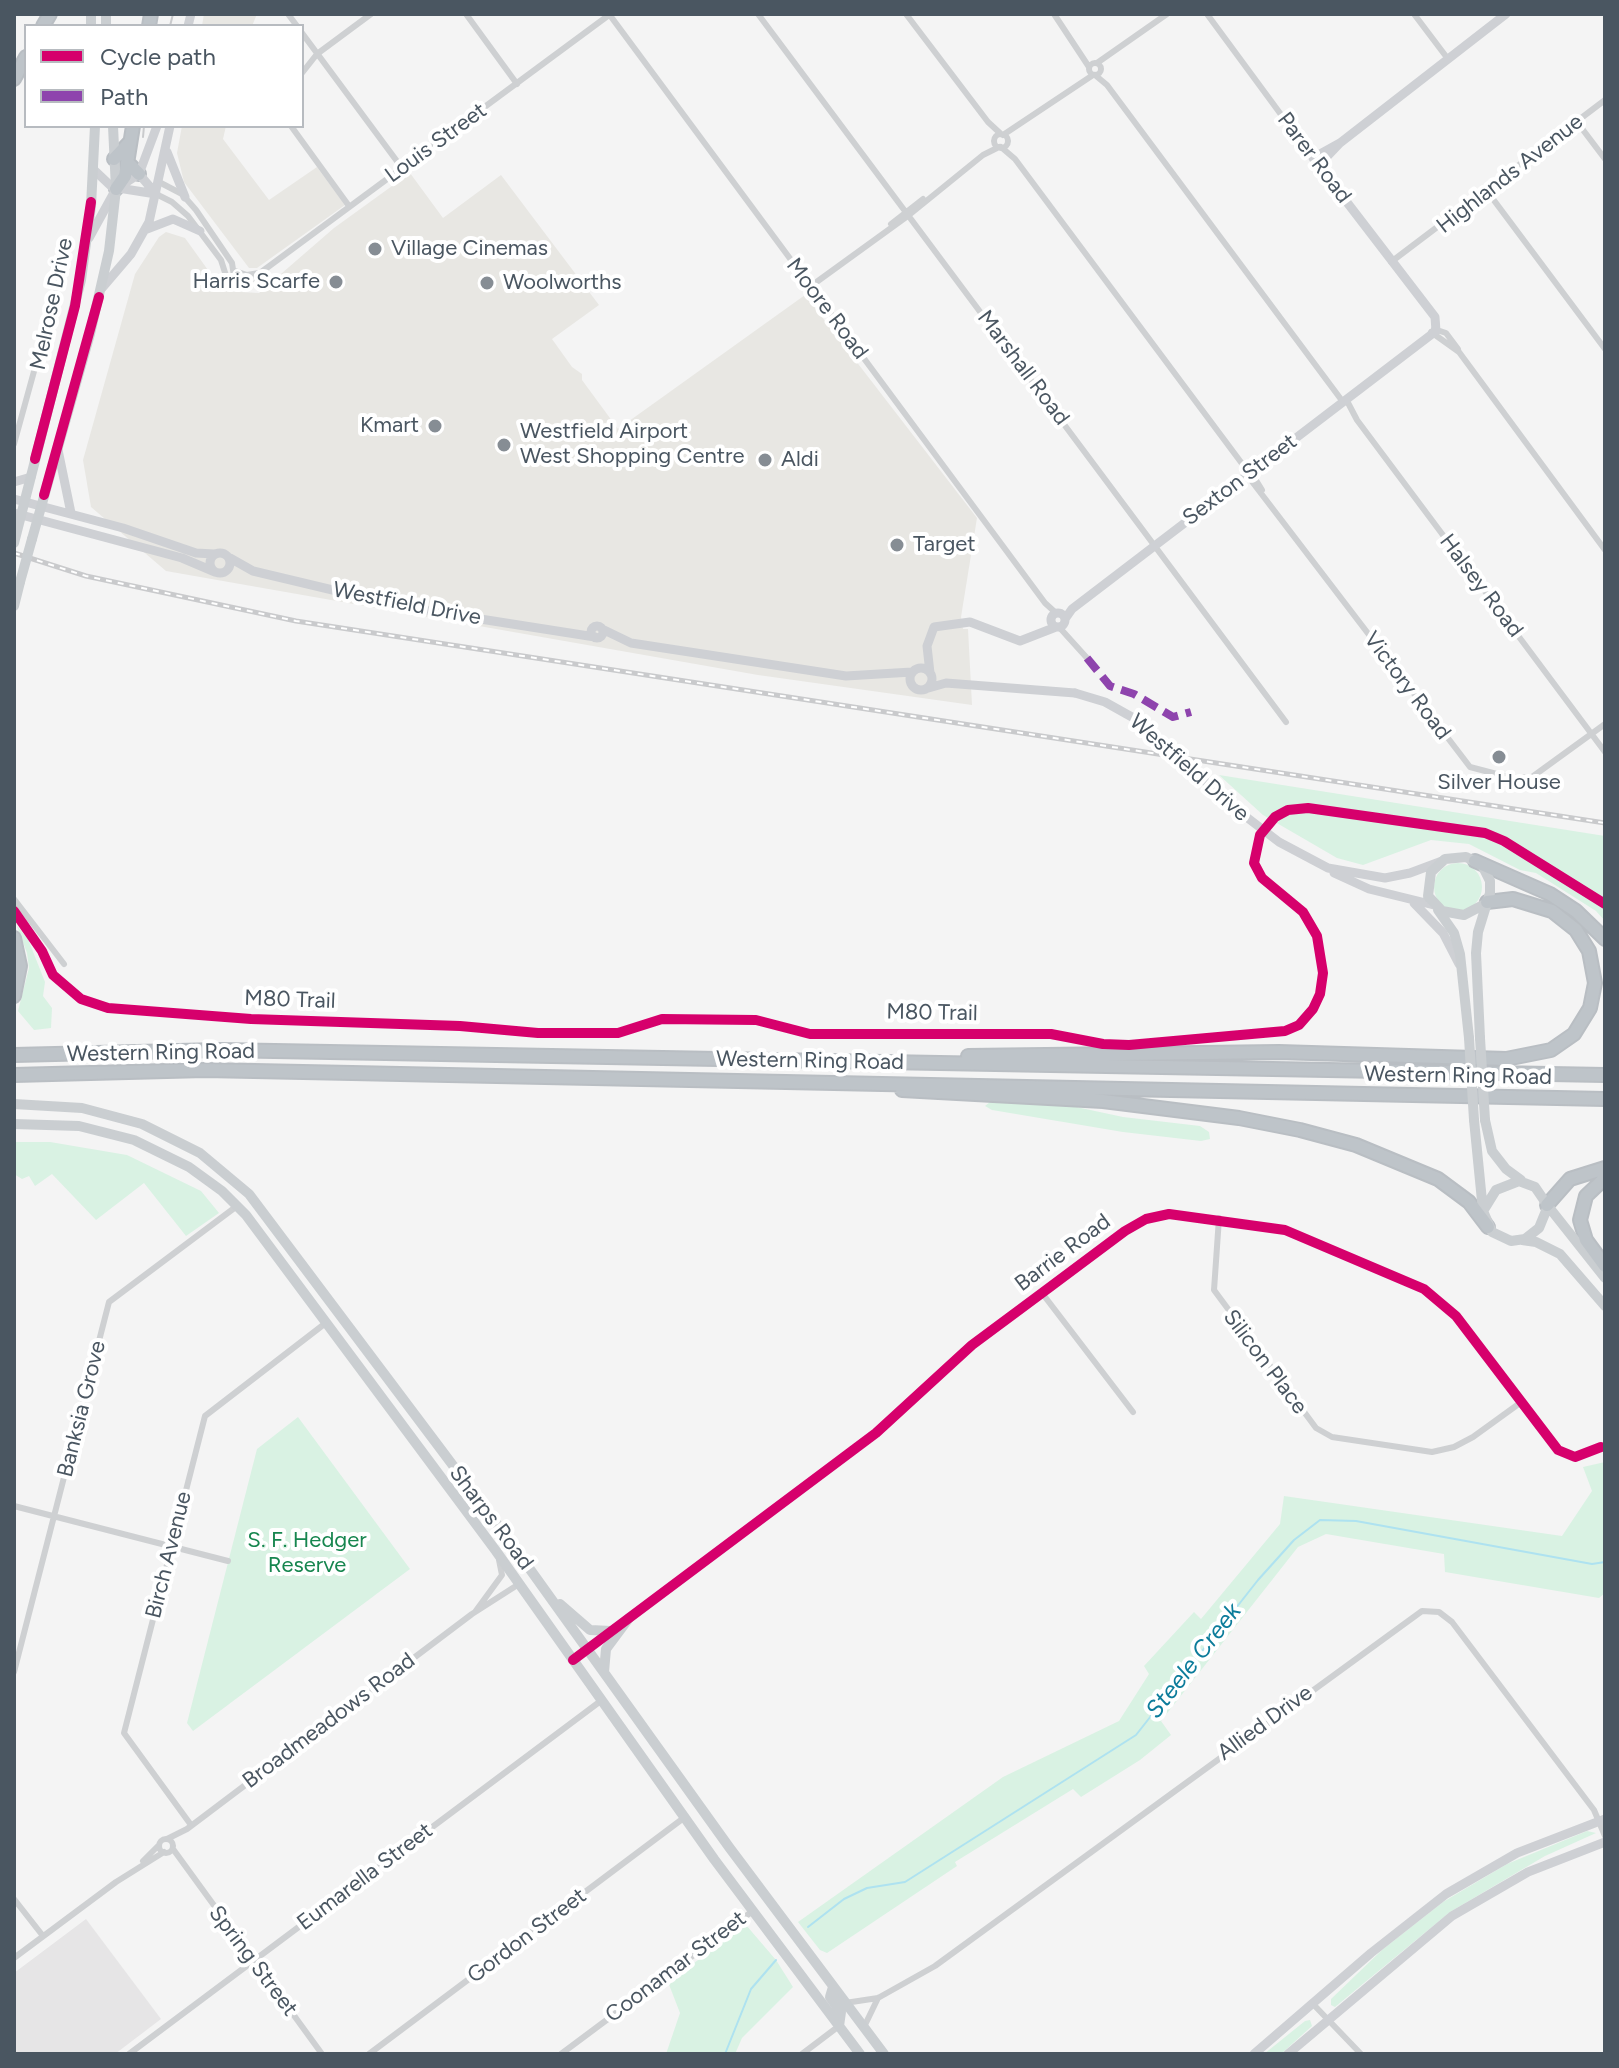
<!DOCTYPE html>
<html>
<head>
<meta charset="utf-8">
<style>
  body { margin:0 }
  #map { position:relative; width:1619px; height:2068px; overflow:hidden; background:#f4f4f4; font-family:Figtree,sans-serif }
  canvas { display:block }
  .frame { position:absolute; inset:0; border:16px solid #4a5661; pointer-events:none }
  .legend { position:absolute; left:24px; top:24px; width:280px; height:104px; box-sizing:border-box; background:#fff; border:2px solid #b7bbc0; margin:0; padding:10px 14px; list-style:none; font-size:24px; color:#4a5661 }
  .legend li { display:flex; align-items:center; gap:16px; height:40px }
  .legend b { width:40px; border:2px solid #b7bbc0 }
</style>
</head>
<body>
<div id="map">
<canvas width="1619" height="2068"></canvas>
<div class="frame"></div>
<ul class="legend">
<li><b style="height:10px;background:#d6006c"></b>Cycle path</li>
<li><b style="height:10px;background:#8e44ad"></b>Path</li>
</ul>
</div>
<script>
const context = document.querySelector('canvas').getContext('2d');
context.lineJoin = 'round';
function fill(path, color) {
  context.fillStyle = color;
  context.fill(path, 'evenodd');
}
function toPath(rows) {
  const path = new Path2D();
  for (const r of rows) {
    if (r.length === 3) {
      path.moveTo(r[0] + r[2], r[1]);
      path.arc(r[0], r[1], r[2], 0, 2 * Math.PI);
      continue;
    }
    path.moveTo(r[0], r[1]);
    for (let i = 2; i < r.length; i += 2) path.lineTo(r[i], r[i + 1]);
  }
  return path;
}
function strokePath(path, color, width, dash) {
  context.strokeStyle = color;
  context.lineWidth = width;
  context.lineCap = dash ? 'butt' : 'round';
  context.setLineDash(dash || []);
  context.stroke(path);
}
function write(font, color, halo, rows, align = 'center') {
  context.font = font + ' Figtree,sans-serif';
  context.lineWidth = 8;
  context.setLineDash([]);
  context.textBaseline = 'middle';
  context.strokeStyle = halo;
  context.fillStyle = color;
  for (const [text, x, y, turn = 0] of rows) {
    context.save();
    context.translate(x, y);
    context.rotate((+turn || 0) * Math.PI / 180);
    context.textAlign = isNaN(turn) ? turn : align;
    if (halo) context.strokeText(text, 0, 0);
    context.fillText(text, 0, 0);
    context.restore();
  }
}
const commercial = toPath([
  [204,14,257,14,252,26,202,26],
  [182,126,226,126,223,139,269,200,317,167,345,205,257,268,249,268,184,182,177,153],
  [410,173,443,218,501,175,599,305,552,339,572,367,582,374,582,380,618,429,805,295,977,518,961,617,963,629,968,629,972,705,758,675,166,571,91,507,83,460,135,274,159,237,166,232,185,238,223,291,259,293,334,228]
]);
const education = toPath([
  [86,1919,161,2019,115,2054,14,2054,14,1973]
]);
const green = toPath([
  [1219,775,1605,836,1605,921,1596,911,1536,873,1520,870,1469,844,1431,840,1363,865,1337,858,1263,815],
  [1458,887,24],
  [17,926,28,939,45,982,43,996,52,1008,51,1028,34,1030,18,1011,29,968,27,953],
  [990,1102,1067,1105,1123,1117,1200,1126,1209,1132,1210,1139,1201,1141,1123,1132,992,1110,985,1106],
  [14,1142,50,1142,127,1155,201,1191,219,1213,186,1236,144,1183,96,1220,52,1174,35,1186,29,1176,22,1179,14,1174],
  [298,1417,410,1569,193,1731,187,1723,257,1449],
  [1605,1462,1605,1593,1599,1598,1445,1572,1444,1554,1326,1534,1298,1547,1161,1721,1171,1735,1140,1760,1081,1797,1073,1789,955,1862,957,1866,827,1953,820,1950,798,1922,1003,1777,1119,1721,1149,1674,1144,1666,1194,1612,1201,1619,1280,1524,1284,1496,1562,1536,1592,1491,1583,1467],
  [1587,1831,1596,1833,1545,1856,1450,1912,1335,2007,1331,2005,1331,1999,1382,1950,1443,1902,1507,1864],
  [746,1925,776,1960,793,1987,742,2038,735,2054,666,2054,680,2013,668,1982],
  [1305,2021,1310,2020,1312,2026,1281,2054,1264,2054]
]);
const stream = toPath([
  [808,1927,844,1899,867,1888,905,1882,1136,1735,1258,1580,1294,1540,1320,1520,1356,1521,1592,1564,1605,1562],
  [725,2054,751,1989,776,1960]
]);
const street = toPath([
  [288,14,297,26],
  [466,14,517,84],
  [609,14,1045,603,1056,613],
  [758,14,1286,722],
  [906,14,988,122,1001,134],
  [1054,14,1089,67],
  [1207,14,1313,158],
  [1414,14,1448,59],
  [302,33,402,168],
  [1095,69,6],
  [1097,63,1167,14],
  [302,73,317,54,371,14],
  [1095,75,1107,85,1343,402],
  [1577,122,1605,159],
  [291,126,349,206],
  [1001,141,7],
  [1003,135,1093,75],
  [1001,147,1015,159,1249,473],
  [159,182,182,194,196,210,232,263,235,283],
  [1487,191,1605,349],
  [156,194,172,202,188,216,221,260,228,282,245,284,609,15],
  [891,224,923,199],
  [1391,262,1605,100],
  [235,271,247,275,259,273],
  [811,286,909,215,983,155,999,147],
  [1434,329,1446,333,1458,349],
  [1431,332,1459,352,1605,550],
  [1346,399,1357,420,1605,752],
  [14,444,66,255,64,244],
  [1251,472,1262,490],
  [1247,475,1470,767,1512,778,1532,777,1605,724],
  [1059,627,1087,658],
  [14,899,64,964],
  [1219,1218,1214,1290,1316,1428,1332,1437,1432,1452,1454,1447,1473,1437,1520,1403],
  [1042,1293,1133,1412],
  [14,1506,228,1561],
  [475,1612,502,1575,499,1560],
  [573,1660,876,1433,972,1345,1042,1293,1125,1231,1146,1219,1169,1214,1285,1230,1424,1289,1456,1316,1558,1450,1575,1457,1601,1447],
  [14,1672,109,1302,237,1206],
  [191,1825,124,1733,205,1416,327,1322],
  [167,1839,187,1829,472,1614,519,1584],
  [166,1846,7],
  [173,1849,322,2054],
  [143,1861,159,1845],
  [14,1899,43,1936],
  [14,1958,116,1882,164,1852],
  [845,2003,878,1998,935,1966,1422,1611,1439,1612,1452,1622,1594,1810,1605,1836],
  [1313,2004,1361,2054],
  [864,2027,878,1998],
  [129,2054,602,1700],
  [369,2054,685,1817],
  [561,2054,754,1910],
  [802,2054,839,2026]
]);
const secondary = toPath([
  [188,26,191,14],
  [167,152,185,197],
  [1319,165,1340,143,1506,14],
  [93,169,112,187,156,194],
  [139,174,157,126],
  [139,174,156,194],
  [147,229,173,219,200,231],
  [89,238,116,189,139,174],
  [102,288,131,254,149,222,170,126],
  [58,450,71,513],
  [14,482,31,477],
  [14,499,123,528,196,553,214,554],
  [14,513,182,558,215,572],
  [220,563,10],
  [230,558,253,571,404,607,595,637],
  [1058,620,7],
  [1065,619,1072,609,1436,331,1435,317,1313,158,1340,143],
  [597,632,6],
  [602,629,631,643,846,676,912,672],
  [921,679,11],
  [930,673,927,646,934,627,970,622,1020,641,1056,627],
  [925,689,946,683,1075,693],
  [1232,806,1279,842,1328,868,1385,878,1410,873,1442,861],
  [1334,873,1369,889,1434,905],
  [1414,903,1443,933,1459,964],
  [1254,2054,1371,1953,1446,1894,1517,1853,1605,1819],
  [1288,2054,1452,1916,1528,1872,1605,1842]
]);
const primary = toPath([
  [91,14,91,26],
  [106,14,106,26],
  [32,539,90,334,109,251,116,189,113,126],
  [14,543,81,280,91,206,95,126],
  [14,606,20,582],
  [1438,910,1454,933,1460,954,1469,1038],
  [1480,1038,1476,953,1478,932,1490,893,1490,881,1482,865,1466,857,1445,859,1431,872,1428,896,1442,911,1464,915,1487,903],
  [14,1104,82,1108,142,1124,200,1153,249,1194,509,1540,729,1847,884,2054],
  [1474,1120,1483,1211,1492,1232,1511,1241,1525,1239,1539,1228,1548,1206,1535,1187,1519,1181,1496,1190,1483,1211],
  [1485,1120,1492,1151,1506,1169,1521,1180],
  [14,1124,79,1126,134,1140,189,1167,222,1191,246,1215,496,1551,714,1859,860,2054],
  [1548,1206,1605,1278],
  [1522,1240,1536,1242,1560,1254,1605,1306],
  [560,1604,590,1630,611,1631],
  [604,1672,606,1649,629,1618],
  [833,1987,830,1997,841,2012,839,2026]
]);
const highway = toPath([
  [43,26,50,14],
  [149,26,151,14],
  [14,79,26,57],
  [114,159,129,143],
  [127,162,139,174],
  [116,189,125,176,133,126],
  [1475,861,1550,894,1576,911,1605,939],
  [14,938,20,966,14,996],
  [14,1055,219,1050,1605,1075],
  [968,1056,1279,1052,1506,1059,1551,1050,1574,1034,1590,1008,1595,983,1589,951,1576,930,1552,911,1513,899,1487,902],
  [14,1075,205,1070,352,1073,1605,1099],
  [902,1090,1103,1101,1239,1118,1300,1130,1356,1145,1438,1179,1469,1202,1488,1227],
  [1605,1178,1586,1196,1580,1220,1586,1240,1605,1266],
  [1547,1205,1570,1179,1605,1168]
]);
const tram = toPath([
  [170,26,173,14],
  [143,137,144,126]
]);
const rail = toPath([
  [14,553,86,576,296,621,1605,823]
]);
const secondaryBridge = toPath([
  [1075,693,1105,702,1139,721,1232,806]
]);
const primaryBridge = toPath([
  [20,582,32,539],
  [1469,1038,1474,1120],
  [1480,1038,1485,1120]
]);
const quiet = toPath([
  [1087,658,1110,686,1134,694,1173,717,1191,712]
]);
const cycleway = toPath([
  [35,459,75,306,91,202],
  [44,495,99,297],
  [14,911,42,951,53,975,81,999,108,1008,251,1019,460,1026,538,1033,618,1033,662,1019,756,1020,810,1034,1051,1034,1103,1044,1129,1045,1285,1031,1299,1025,1313,1009,1320,994,1323,973,1317,936,1303,912,1262,878,1254,863,1260,835,1275,817,1288,810,1308,808,1485,833,1504,841,1605,904],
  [573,1660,876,1433,972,1345,1042,1293,1125,1231,1146,1219,1169,1214,1285,1230,1424,1289,1456,1316,1558,1450,1575,1457,1601,1447]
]);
const markers = [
  [375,249,8,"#868d94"],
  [336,282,8,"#868d94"],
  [487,283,8,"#868d94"],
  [435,426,8,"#868d94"],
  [504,445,8,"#868d94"],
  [765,460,8,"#868d94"],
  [897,545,8,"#868d94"],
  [1499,757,8,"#868d94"]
];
const streetNames = [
  ["Louis Street",436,143,-36],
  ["Parer Road",1314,158,53],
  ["Highlands Avenue",1510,174,-38],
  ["Melrose Drive",52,304,-78],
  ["Moore Road",827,309,53],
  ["Marshall Road",1023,368,53],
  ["Sexton Street",1240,480,-37],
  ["Halsey Road",1481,586,53],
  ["Westfield Drive",407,604,11],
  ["Victory Road",1407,686,53],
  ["Westfield Drive",1189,768,41],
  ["M80 Trail",290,1000,2],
  ["M80 Trail",932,1013,1],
  ["Western Ring Road",161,1053,-1],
  ["Western Ring Road",810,1061,1],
  ["Western Ring Road",1458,1076,1],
  ["Barrie Road",1063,1253,-37],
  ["Silicon Place",1265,1362,53],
  ["Banksia Grove",82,1409,-76],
  ["Sharps Road",491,1518,53],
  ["Birch Avenue",169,1555,-76],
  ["Broadmeadows Road",329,1721,-37],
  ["Allied Drive",1265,1723,-36],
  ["Eumarella Street",365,1877,-37],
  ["Gordon Street",527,1936,-37],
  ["Spring Street",253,1961,53],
  ["Coonamar Street",676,1967,-37]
];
const poiNames = [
  ["Village Cinemas",391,249],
  ["Harris Scarfe",320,282,"right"],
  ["Woolworths",503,283],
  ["Kmart",419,426,"right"],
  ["Westfield Airport",520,432],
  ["West Shopping Centre",520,457],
  ["Aldi",781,460],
  ["Target",913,545],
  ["Silver House",1499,783,"center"]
];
const parkNames = [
  ["S. F. Hedger",307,1541],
  ["Reserve",307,1566]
];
const waterNames = [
  ["Steele Creek",1194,1661,-52]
];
fill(commercial, '#e8e7e3');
fill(education, '#e6e5e6');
fill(green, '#d9f2e3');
strokePath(stream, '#aee2f0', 2);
strokePath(highway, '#b9bec3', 16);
strokePath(street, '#ced0d2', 6);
strokePath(secondary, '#ced0d4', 9);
strokePath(primary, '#caced1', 10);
strokePath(highway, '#bec4c9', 12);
strokePath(tram, '#c9cacc', 2);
strokePath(rail, '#c9cacc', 5);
strokePath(rail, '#fff', 2, [6]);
strokePath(secondaryBridge, '#ced0d4', 9);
strokePath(primaryBridge, '#caced1', 10);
strokePath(quiet, '#8e44ad', 8, [16, 8]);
strokePath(cycleway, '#d6006c', 10);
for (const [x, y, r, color] of markers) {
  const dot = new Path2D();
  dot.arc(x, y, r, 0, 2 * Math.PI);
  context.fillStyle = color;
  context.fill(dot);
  strokePath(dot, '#fff', 3);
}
write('22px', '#4a5661', '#fff', streetNames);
write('22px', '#4a5661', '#fff', poiNames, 'left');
write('22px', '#17864f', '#fff', parkNames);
write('italic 24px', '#0c7c9b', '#fff', waterNames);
</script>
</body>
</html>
